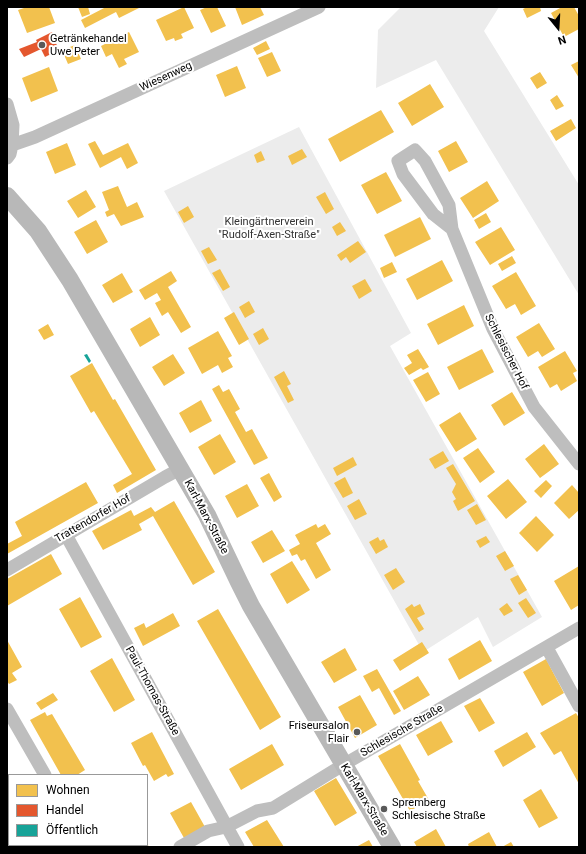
<!DOCTYPE html>
<html>
<head>
<meta charset="utf-8">
<style>
  body { margin:0 }
  #map { position:relative; width:586px; height:854px; overflow:hidden; background:#fff; font-family:Roboto,sans-serif }
  canvas { display:block }
  .frame { position:absolute; inset:0; border:8px solid #000; pointer-events:none }
  .legend { position:absolute; left:8px; top:774px; width:140px; height:72px; box-sizing:border-box; background:#fff; border:1px solid #999; margin:0; padding:5px 7px; list-style:none; font-size:12px; color:#000 }
  .legend li { display:flex; align-items:center; gap:8px; height:20px }
  .legend b { width:20px; border:1px solid #999 }
  .north { position:absolute; left:538px; top:8px; width:40px; height:40px; -webkit-text-stroke:3px #fff; paint-order:stroke; rotate:162deg; font-size:11px; font-weight:700; line-height:16px; text-align:center; color:#000 }
  .north::after { content:''; display:block; margin:auto; width:14px; height:18px; background:#000; clip-path:polygon(50% 0,100% 100%,50% 72%,0 100%) }
</style>
</head>
<body>
<div id="map">
<canvas width="586" height="854"></canvas>
<div class="frame"></div>
<ul class="legend">
<li><b style="height:11px;background:#f2c14e"></b>Wohnen</li>
<li><b style="height:11px;background:#e4572e"></b>Handel</li>
<li><b style="height:11px;background:#17a398"></b>Öffentlich</li>
</ul>
<div class="north">N</div>
</div>
<script>
const context = document.querySelector('canvas').getContext('2d');
context.lineJoin = 'round';
function fill(path, color) {
  context.fillStyle = color;
  context.fill(path, 'evenodd');
}
function toPath(rows) {
  const path = new Path2D();
  for (const r of rows) {
    path.moveTo(r[0], r[1]);
    for (let i = 2; i < r.length; i += 2) path.lineTo(r[i], r[i + 1]);
  }
  return path;
}
function strokePath(path, color, width, dash) {
  context.strokeStyle = color;
  context.lineWidth = width;
  context.lineCap = dash ? 'butt' : 'round';
  context.setLineDash(dash || []);
  context.stroke(path);
}
function write(font, color, halo, rows, align = 'center') {
  context.font = font + ' Roboto,sans-serif';
  context.lineWidth = 4;
  context.setLineDash([]);
  context.textBaseline = 'middle';
  context.strokeStyle = halo;
  context.fillStyle = color;
  for (const [text, x, y, turn = 0] of rows) {
    context.save();
    context.translate(x, y);
    context.rotate((+turn || 0) * Math.PI / 180);
    context.textAlign = isNaN(turn) ? turn : align;
    if (halo) context.strokeText(text, 0, 0);
    context.fillText(text, 0, 0);
    context.restore();
  }
}
const green = toPath([
  [401,7,499,7,484,31,579,185,579,295,436,60,376,88,378,30],
  [299,127,411,333,390,346,542,617,493,647,478,617,423,652,164,191]
]);
const homes = toPath([
  [27,7,49,7,55,23,27,33,18,10],
  [78,7,88,7,90,14,82,17],
  [106,7,141,7,119,18,116,12,85,28,81,20],
  [184,7,194,28,181,34,183,38,175,41,174,38,166,41,156,20],
  [207,7,217,7,226,26,211,33,200,10],
  [235,7,260,7,264,15,242,25],
  [527,7,540,7,541,11,527,18,523,9],
  [562,7,574,7,579,16,579,29,564,37,551,13],
  [129,32,139,52,124,59,127,64,119,68,112,54,106,57,101,46],
  [266,41,270,49,257,55,253,48],
  [75,45,81,59,68,64,62,50],
  [272,52,281,71,267,77,258,58],
  [579,61,579,78,571,65],
  [237,66,246,88,225,97,216,75],
  [49,67,58,91,31,102,22,78],
  [540,72,547,83,537,89,530,78],
  [430,84,444,107,412,126,398,103],
  [557,95,564,106,556,110,550,100],
  [381,110,394,132,340,162,328,139],
  [571,119,576,128,556,141,550,131],
  [95,141,103,155,128,143,138,163,127,169,121,157,100,168,88,144],
  [456,141,468,162,449,172,438,151],
  [67,143,76,165,55,174,46,152],
  [302,149,307,157,292,165,288,156],
  [261,151,265,160,257,163,254,155],
  [386,172,402,201,377,214,361,185],
  [487,181,499,201,473,218,460,198],
  [118,186,127,207,137,202,144,217,121,226,114,214,107,217,105,212,109,210,102,192],
  [86,190,96,207,78,218,67,201],
  [325,192,334,209,326,214,316,197],
  [188,206,194,217,184,223,178,212],
  [486,213,491,222,479,229,474,220],
  [420,217,431,239,395,257,384,235],
  [96,220,108,242,87,254,74,232],
  [340,222,346,231,337,236,332,227],
  [501,227,515,250,490,265,475,242],
  [358,241,366,252,350,263,346,257,341,261,337,255],
  [209,247,217,260,208,264,201,251],
  [512,256,516,263,502,271,498,264],
  [442,260,453,281,417,300,406,279],
  [392,262,397,272,384,278,380,268],
  [220,269,230,287,223,291,212,273],
  [171,271,177,281,168,287,191,327,181,333,168,312,162,316,155,303,161,300,157,293,145,300,139,290],
  [516,272,536,306,521,315,515,304,506,309,492,286],
  [122,273,133,292,113,303,102,285],
  [365,279,372,291,359,299,352,286],
  [249,301,255,312,245,318,239,307],
  [464,305,474,326,438,345,427,324],
  [234,312,249,339,239,345,224,318],
  [150,317,160,335,140,347,130,329],
  [539,323,555,349,542,357,538,351,528,357,516,337],
  [48,324,54,335,44,340,38,330],
  [263,328,269,339,259,345,253,334],
  [218,331,232,356,228,358,233,367,222,373,218,365,202,374,188,348],
  [418,349,429,367,423,370,421,368,409,375,404,368,412,363,407,355],
  [482,349,494,372,459,390,447,367],
  [565,351,577,371,573,373,577,381,561,391,557,384,550,388,538,367],
  [173,354,185,373,164,386,152,367],
  [92,363,113,400,115,399,156,470,117,493,113,485,132,474,94,411,91,413,70,376],
  [284,371,291,384,287,386,294,400,288,403,274,377],
  [428,372,440,394,426,402,413,380],
  [219,385,223,392,229,389,240,409,235,412,246,432,252,429,268,458,254,465,212,389],
  [512,392,525,413,504,426,491,405],
  [201,400,212,421,190,433,179,413],
  [460,412,477,439,456,452,439,425],
  [220,434,236,462,214,475,198,447],
  [544,444,559,464,540,478,525,459],
  [478,448,495,472,480,483,463,458],
  [443,451,449,461,435,469,429,459],
  [353,457,357,465,337,476,333,468],
  [453,464,475,501,458,511,453,501,456,499,452,492,456,484,446,468],
  [269,473,282,497,274,502,260,478],
  [345,477,353,493,343,498,334,483],
  [508,479,527,502,506,519,487,496],
  [546,480,552,486,541,498,534,491],
  [86,482,98,503,7,554,7,544,22,536,15,522],
  [247,484,259,506,237,518,225,496],
  [572,485,579,493,579,510,569,519,554,503],
  [359,499,367,514,355,520,347,506],
  [174,501,215,572,193,585,153,516,139,524,142,530,103,550,92,531,131,510,134,516,151,507,155,512],
  [477,504,486,520,476,525,467,510],
  [536,516,554,535,537,552,519,533],
  [316,524,318,528,325,524,331,534,316,543,331,570,316,579,305,559,301,561,297,554,292,556,289,550,300,544,295,535],
  [272,530,285,551,263,563,251,542],
  [486,536,490,542,480,548,476,541],
  [378,537,380,541,384,539,388,547,376,554,369,542],
  [505,551,514,566,505,571,496,556],
  [51,554,62,574,7,606,7,579],
  [292,561,310,590,287,604,270,574],
  [579,566,579,605,571,610,554,581],
  [396,568,405,582,393,590,384,575],
  [518,575,527,590,519,595,510,579],
  [80,597,102,637,81,648,59,609],
  [526,598,536,613,528,618,518,603],
  [507,603,513,611,504,616,499,609],
  [412,604,414,607,420,604,425,614,417,618,424,629,419,632,405,609],
  [218,609,281,717,260,730,197,621],
  [173,613,180,626,143,646,134,628,144,623,146,628],
  [7,640,22,667,12,673,17,680,9,684,7,681],
  [480,640,492,661,459,680,448,659],
  [422,642,429,653,400,671,393,660],
  [345,648,357,670,334,683,321,662],
  [112,658,135,700,114,712,90,671],
  [546,659,564,693,542,706,523,672],
  [377,669,401,711,394,715,379,688,372,692,363,676],
  [418,676,430,695,404,710,393,691],
  [53,693,58,700,41,710,36,703],
  [360,695,377,725,355,738,338,707],
  [480,698,495,723,479,732,464,706],
  [45,712,47,716,52,714,85,770,77,775,61,775,30,720],
  [576,713,579,718,579,784,561,751,554,755,540,733],
  [441,721,453,742,428,756,416,735],
  [152,732,174,774,168,777,166,774,154,781,145,765,143,766,131,743],
  [527,732,536,747,503,767,494,751],
  [272,744,284,765,241,790,229,769],
  [400,744,420,780,418,781,429,800,410,811,378,756],
  [336,778,357,813,335,826,314,791],
  [541,789,558,818,539,828,523,800],
  [191,802,205,827,184,838,170,813],
  [267,820,284,847,254,847,245,832],
  [436,829,446,847,417,847,414,842],
  [489,832,497,847,469,847,468,844],
  [369,840,373,847,356,847],
  [511,842,514,847,502,847],
  [115,845,148,845,149,847,111,847]
]);
const shops = toPath([
  [52,32,57,40,55,41,59,50,45,57,41,49,24,57,19,49,37,42,36,40]
]);
const public = toPath([
  [87,354,91,361,89,363,84,355]
]);
const street = toPath([
  [7,104,13,125,12,145,10,154,7,158],
  [12,145,35,137,319,7],
  [452,229,433,214,403,174,398,161,415,150,425,161,449,205,452,229,493,329,534,407,579,464],
  [66,535,238,847],
  [7,570,165,477,180,469],
  [547,648,579,706],
  [7,709,45,775],
  [85,845,86,847],
  [180,847,208,831,226,827,257,811,273,808,343,765,579,628]
]);
const secondary = toPath([
  [7,196,38,231,70,280,207,515,239,582,251,606,392,847]
]);
const markers = [
  [42,45,4,"#595959"],
  [357,732,4,"#595959"],
  [384,809,4,"#595959"]
];
const poiNames = [
  ["Getränkehandel",50,39],
  ["Uwe Peter",50,52],
  ["Friseursalon",349,726,"right"],
  ["Flair",349,739,"right"],
  ["Spremberg",392,803],
  ["Schlesische Straße",392,816]
];
const streetNames = [
  ["Wiesenweg",166,77,-25],
  ["Schlesischer Hof",506,352,63],
  ["Karl-Marx-Straße",206,517,62],
  ["Trattendorfer Hof",93,519,-30],
  ["Paul-Thomas-Straße",152,691,61],
  ["Schlesische Straße",402,731,-30],
  ["Karl-Marx-Straße",364,800,59]
];
const parkNames = [
  ["Kleingärtnerverein",269,222],
  ["\"Rudolf-Axen-Straße\"",269,235]
];
fill(green, '#ececec');
fill(homes, '#f2c14e');
fill(shops, '#e4572e');
fill(public, '#17a398');
strokePath(street, '#bebebe', 13);
strokePath(secondary, '#b8b8b8', 18);
for (const [x, y, r, color] of markers) {
  const dot = new Path2D();
  dot.arc(x, y, r, 0, 2 * Math.PI);
  context.fillStyle = color;
  context.fill(dot);
  strokePath(dot, '#fff', 1.5);
}
write('11px', '#000', '#fff', poiNames, 'left');
write('11px', '#000', '#fff', streetNames);
write('11px', '#333', '#fff', parkNames);
</script>
</body>
</html>
